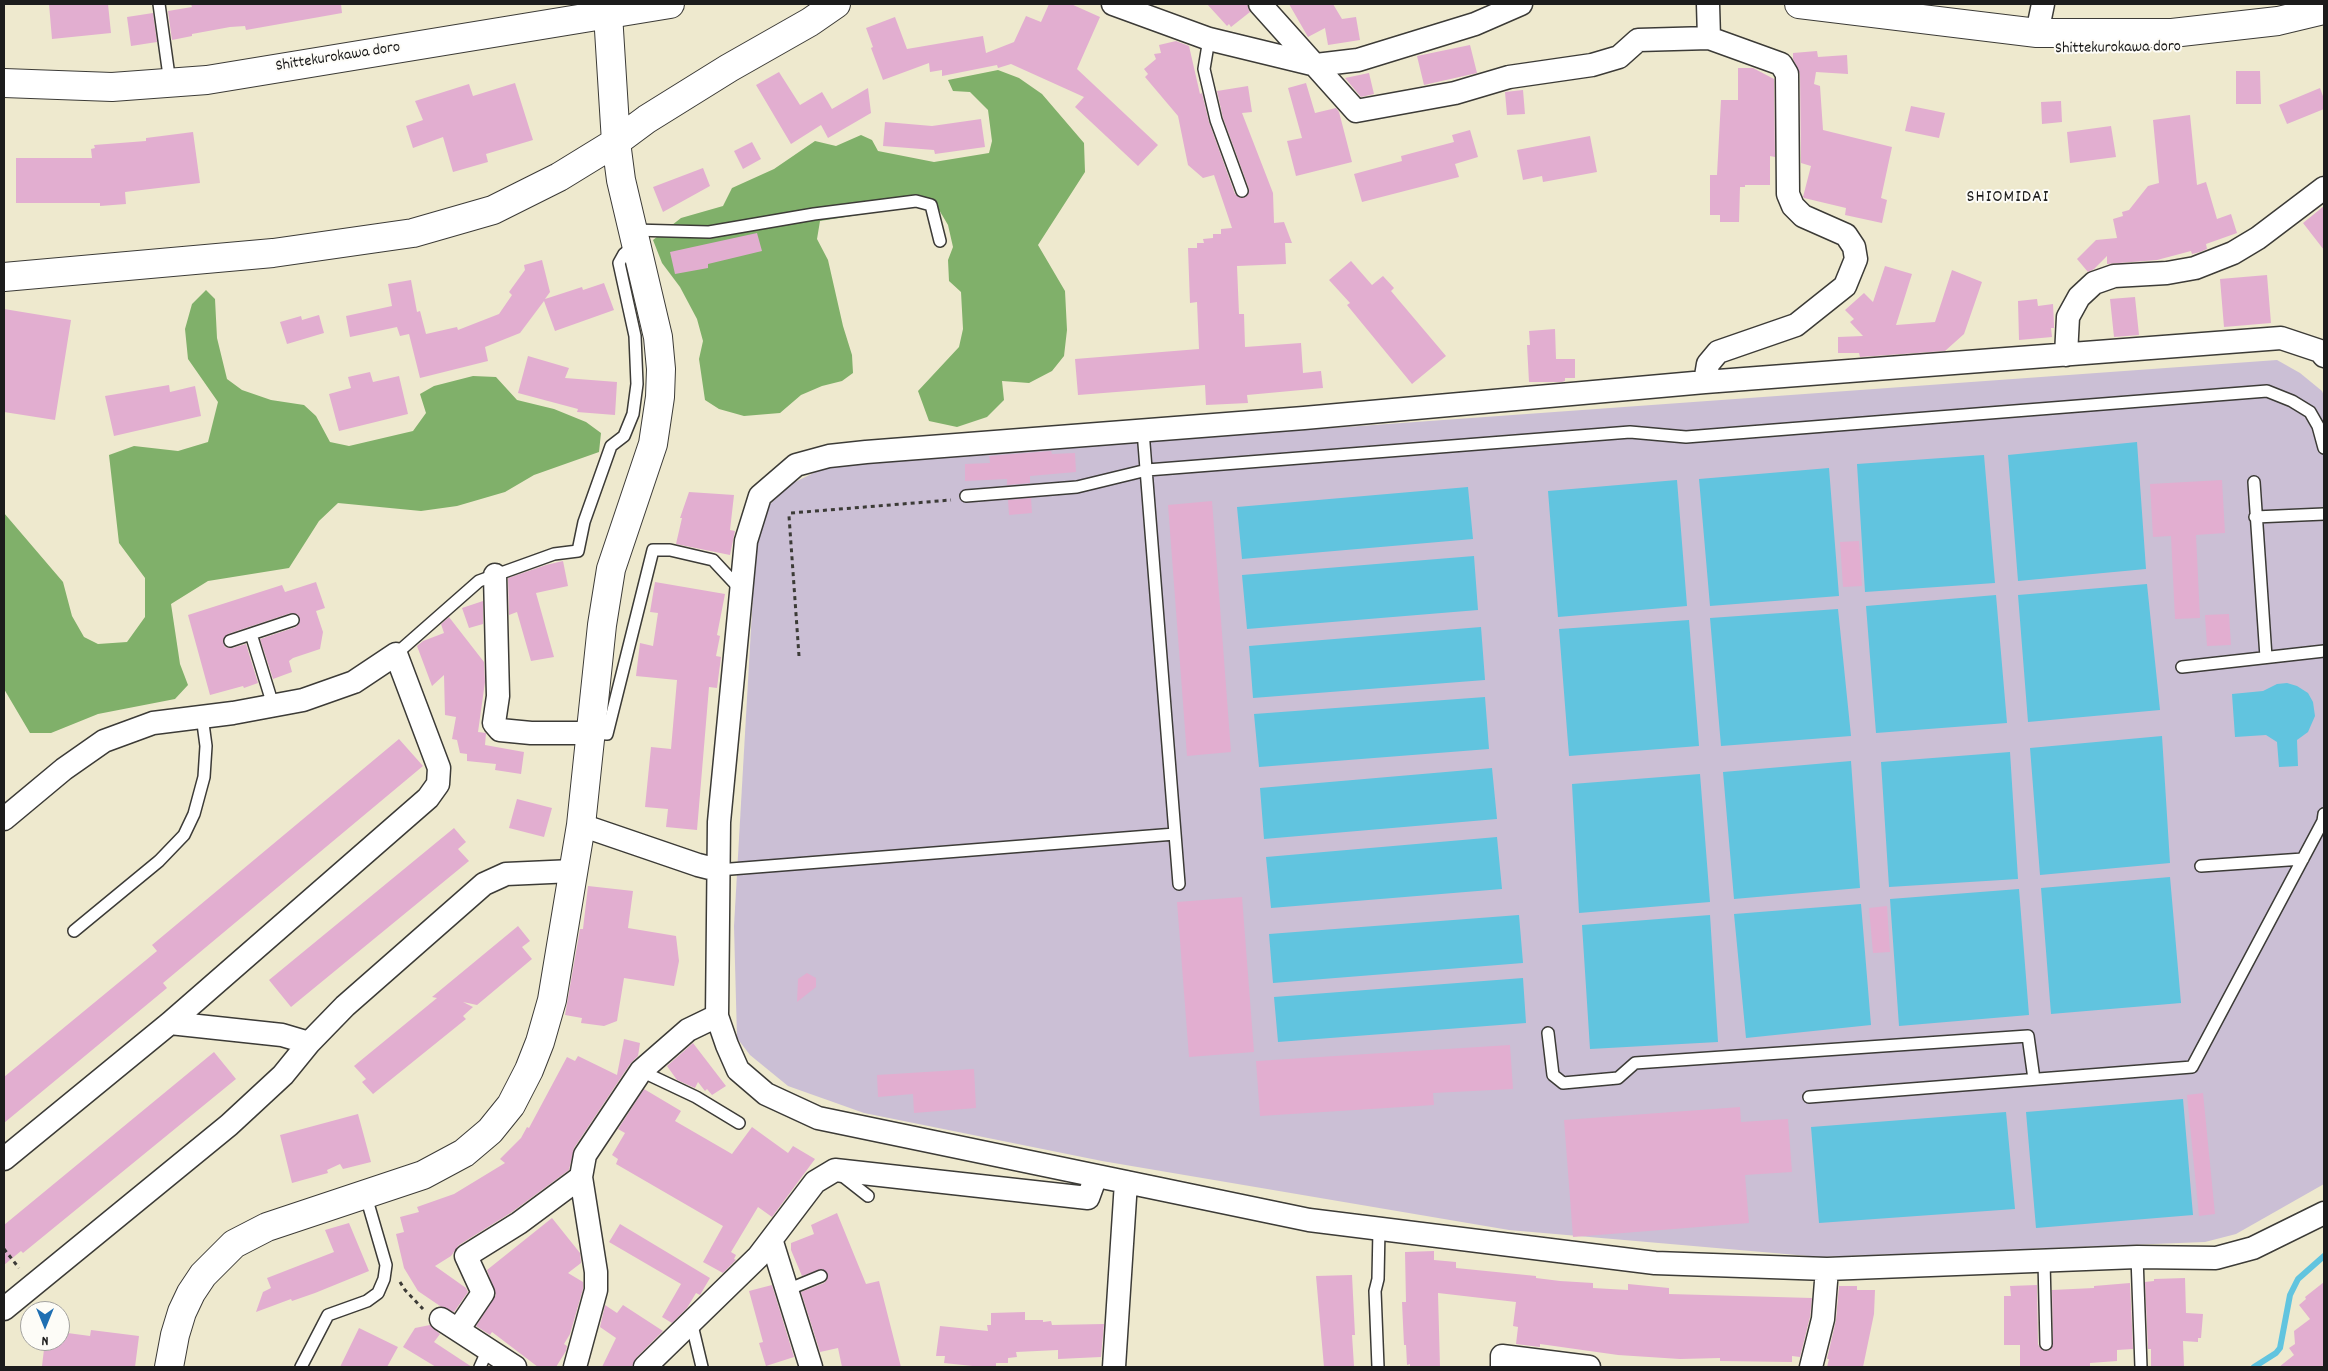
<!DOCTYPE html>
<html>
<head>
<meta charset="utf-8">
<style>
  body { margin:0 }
  #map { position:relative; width:2328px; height:1371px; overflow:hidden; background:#eee9ce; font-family:Dekko,sans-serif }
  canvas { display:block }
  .frame { position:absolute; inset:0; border:5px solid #1c1c1c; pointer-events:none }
  .north { position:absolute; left:20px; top:1301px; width:50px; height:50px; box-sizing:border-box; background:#fdfcf7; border:1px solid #a3a29f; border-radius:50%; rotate:180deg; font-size:14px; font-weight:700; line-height:20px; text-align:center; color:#1c1c1c }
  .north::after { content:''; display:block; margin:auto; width:18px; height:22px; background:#1f6fb2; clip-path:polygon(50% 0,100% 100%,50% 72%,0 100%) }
</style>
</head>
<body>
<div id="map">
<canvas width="2328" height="1371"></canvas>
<div class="frame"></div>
<div class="north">N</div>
</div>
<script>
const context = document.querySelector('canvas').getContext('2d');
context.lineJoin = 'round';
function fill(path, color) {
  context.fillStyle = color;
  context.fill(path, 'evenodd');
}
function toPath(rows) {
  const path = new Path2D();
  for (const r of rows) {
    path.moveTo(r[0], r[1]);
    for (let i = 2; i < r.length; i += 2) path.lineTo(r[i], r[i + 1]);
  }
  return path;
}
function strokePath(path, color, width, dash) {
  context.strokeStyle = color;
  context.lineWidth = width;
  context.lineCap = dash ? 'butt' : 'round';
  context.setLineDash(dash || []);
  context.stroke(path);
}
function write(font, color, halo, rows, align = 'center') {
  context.font = font + ' Dekko,sans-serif';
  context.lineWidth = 4;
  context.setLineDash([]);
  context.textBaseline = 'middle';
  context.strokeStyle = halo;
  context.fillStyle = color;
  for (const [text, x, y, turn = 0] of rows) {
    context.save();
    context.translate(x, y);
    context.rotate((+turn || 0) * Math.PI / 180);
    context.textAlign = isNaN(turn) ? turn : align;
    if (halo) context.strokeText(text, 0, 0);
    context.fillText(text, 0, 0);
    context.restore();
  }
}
const industrial = toPath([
  [2277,360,2300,373,2322,391,2324,396,2324,1184,2236,1234,2205,1242,1820,1257,1509,1230,1102,1161,864,1113,788,1086,750,1055,737,1038,734,926,756,541,769,505,791,484,832,464]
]);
const forest = toPath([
  [998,70,1019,78,1042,94,1084,143,1085,172,1038,245,1065,291,1067,330,1064,356,1052,371,1029,383,1002,381,1004,400,987,417,957,427,929,421,918,391,959,347,963,329,961,292,949,281,948,260,953,247,948,225,935,203,820,221,817,239,828,260,843,326,852,355,853,373,842,381,822,386,801,395,780,413,744,416,719,409,705,400,699,359,703,341,697,319,680,287,662,263,653,240,681,218,723,206,732,188,774,169,815,141,836,146,861,135,872,140,878,151,934,162,989,153,992,141,988,110,970,92,953,91,948,80],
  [206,290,215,299,217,338,227,379,242,390,271,400,304,405,316,416,330,442,349,446,413,431,426,413,420,394,434,386,473,376,496,377,517,400,554,409,586,422,601,433,599,452,534,475,505,492,457,506,421,511,338,503,319,521,289,568,208,581,171,604,180,664,188,685,175,699,98,714,51,733,30,733,4,689,4,513,63,582,72,616,84,637,98,644,127,642,145,617,145,578,119,543,109,455,134,446,178,451,208,442,218,402,188,359,185,329,192,304]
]);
const water = toPath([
  [2137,442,2146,569,2018,581,2008,455],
  [1984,455,1995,583,1865,592,1857,464],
  [1829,468,1839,596,1710,606,1699,479],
  [1677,480,1687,606,1558,617,1548,491],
  [1468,487,1473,539,1242,559,1237,507],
  [1474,556,1478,610,1247,629,1242,575],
  [2147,584,2160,710,2028,722,2018,595],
  [1996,595,2007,723,1876,733,1866,606],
  [1838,609,1851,736,1721,746,1710,618],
  [1689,620,1699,746,1569,756,1559,629],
  [1481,627,1485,680,1253,698,1249,646],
  [2287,683,2297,686,2308,693,2313,702,2315,716,2308,732,2297,740,2298,766,2279,767,2277,742,2266,735,2235,737,2232,694,2263,691,2277,684],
  [1485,697,1489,749,1259,767,1254,714],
  [2162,736,2170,863,2040,875,2030,748],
  [2010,752,2018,879,1889,887,1881,762],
  [1851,761,1860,888,1734,899,1723,772],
  [1492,768,1497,819,1264,839,1260,788],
  [1700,774,1710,902,1579,913,1572,784],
  [1497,837,1502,889,1271,908,1266,857],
  [2170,877,2181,1003,2051,1014,2041,888],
  [2019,889,2029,1015,1899,1026,1890,899],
  [1861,904,1871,1025,1746,1038,1734,914],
  [1519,915,1523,963,1273,983,1269,934],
  [1710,915,1718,1042,1590,1049,1582,925],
  [1523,978,1526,1023,1278,1042,1274,997],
  [2183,1099,2193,1215,2036,1228,2026,1112],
  [2006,1112,2015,1209,1819,1223,1811,1127]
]);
const stream = toPath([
  [2254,1367,2276,1353,2280,1348,2290,1295,2298,1279,2324,1256]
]);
const building = toPath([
  [49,4,108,4,111,33,52,39],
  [191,4,341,4,342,13,246,30,245,26,230,27,192,34,192,36,172,40,168,11,192,7],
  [1049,4,1071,4,1100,17,1077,69,1158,145,1138,166,1075,107,1084,97,1011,64,998,68,997,65,942,76,942,70,930,72,929,63,883,80,871,48,873,47,866,28,895,17,907,49,983,36,986,53,1014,42,1026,16,1041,22],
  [1207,4,1247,4,1250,12,1231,27,1229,24,1227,26],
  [1289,4,1333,4,1342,19,1356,17,1360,40,1328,45,1325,28,1308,37],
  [153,13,157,42,131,46,127,17],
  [1176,41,1189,46,1200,94,1202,93,1209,122,1235,194,1241,198,1247,196,1249,189,1223,118,1217,91,1248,86,1252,112,1242,113,1273,193,1274,223,1284,222,1292,243,1285,243,1286,264,1237,266,1239,314,1244,314,1245,347,1301,343,1303,373,1321,371,1323,388,1247,395,1248,403,1206,405,1205,385,1078,395,1075,359,1199,349,1197,302,1190,303,1188,248,1197,248,1197,243,1204,243,1203,239,1213,238,1213,234,1221,234,1221,229,1232,228,1214,175,1203,178,1188,165,1178,116,1145,77,1148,74,1144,69,1156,59,1154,54,1161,53,1159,45],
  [1470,45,1477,73,1424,85,1417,56],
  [1817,51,1818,57,1847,55,1848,74,1816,72,1814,84,1820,86,1823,130,1892,147,1881,198,1887,200,1882,223,1845,215,1846,208,1804,198,1803,197,1811,166,1801,163,1800,74,1793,59,1793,53],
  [1738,68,1753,68,1774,79,1775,157,1770,156,1770,185,1745,185,1745,187,1740,187,1739,222,1720,222,1720,215,1710,215,1710,175,1717,175,1721,100,1738,100],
  [2236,71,2260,71,2261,104,2236,104],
  [779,72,800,105,822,92,832,109,868,88,871,113,828,138,821,125,791,144,756,85],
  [1369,73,1374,94,1361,97,1345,78],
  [515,83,533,140,486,154,488,162,453,172,443,137,413,148,406,126,423,120,415,101,469,84,473,96],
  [1306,83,1315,113,1336,108,1339,112,1352,162,1296,176,1287,141,1302,138,1288,88],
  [2320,88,2324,99,2324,109,2287,124,2279,105],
  [1523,90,1525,114,1507,115,1505,92],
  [2061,101,2062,122,2042,124,2041,102],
  [1911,106,1945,113,1939,138,1905,131],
  [2190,115,2197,185,2206,182,2217,219,2231,214,2237,233,2206,244,2207,249,2200,252,2192,254,2191,251,2157,260,2107,264,2107,256,2094,269,2088,272,2077,259,2096,240,2117,238,2113,219,2123,216,2122,212,2129,210,2148,186,2159,183,2153,120],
  [981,119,985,147,935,154,934,150,883,146,885,122,932,126],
  [2111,126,2116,157,2070,163,2067,132],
  [1470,130,1478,157,1455,164,1459,177,1362,202,1354,174,1402,161,1401,156,1454,142,1452,135],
  [193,132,200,183,125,192,126,204,100,206,100,203,16,203,16,158,92,158,91,149,95,148,94,145,146,141,146,138],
  [1590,136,1597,172,1543,182,1542,176,1523,180,1517,150],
  [752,142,761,159,743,169,734,151],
  [703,168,710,186,663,212,653,187],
  [2324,206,2324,250,2303,223],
  [757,233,762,251,708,264,708,268,675,274,670,252],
  [542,260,550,292,545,299,582,287,583,290,604,283,614,310,555,331,544,301,520,333,485,347,488,361,420,378,409,334,400,336,397,327,350,337,346,316,392,306,388,284,411,280,417,312,420,311,426,334,457,327,458,330,499,314,512,295,509,292,525,270,524,265],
  [1351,261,1372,285,1383,276,1394,288,1391,291,1446,356,1412,384,1347,305,1350,303,1329,280],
  [1885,266,1912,274,1896,325,1935,322,1952,270,1982,282,1964,334,1945,351,1860,357,1859,353,1838,353,1838,337,1863,336,1850,322,1854,319,1845,310,1864,293,1873,302],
  [2267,275,2271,323,2224,327,2220,279],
  [2135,297,2139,335,2114,337,2110,299],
  [2037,299,2038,306,2053,304,2054,324,2054,328,2051,328,2052,337,2019,340,2018,301],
  [4,309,71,320,55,420,4,412],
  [319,315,324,333,287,344,280,322,301,316,302,320],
  [1555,329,1556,359,1575,359,1575,378,1565,378,1565,381,1562,382,1529,382,1527,345,1530,345,1529,331],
  [528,356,569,368,565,378,617,382,615,415,577,412,578,409,518,393],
  [370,372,373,382,399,376,408,414,339,431,329,394,351,388,348,377],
  [169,385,170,392,195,386,201,416,114,436,105,396],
  [1051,451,1052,454,1075,453,1076,472,1030,476,1030,483,1007,485,1007,479,965,481,965,464,990,463,989,456],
  [2222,480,2225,533,2196,535,2200,618,2175,619,2171,536,2153,537,2150,484],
  [689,492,734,495,730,530,735,531,730,555,676,544,682,518,680,518],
  [1031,498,1032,513,1009,515,1008,500],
  [1212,501,1231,752,1187,756,1168,505],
  [1859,541,1862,586,1843,587,1840,542],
  [563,561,568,586,536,593,554,657,531,661,517,612,509,615,508,578,546,565],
  [316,582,325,608,316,611,323,632,320,649,293,658,289,661,292,672,273,679,260,639,296,627,300,621,298,615,291,613,228,634,223,640,225,647,232,648,246,644,258,683,244,688,243,686,210,695,188,615,282,585,285,592],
  [655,582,725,594,717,635,720,636,716,656,721,657,717,688,709,687,697,830,666,827,668,809,645,807,651,747,671,749,677,680,636,676,640,643,653,646,658,613,650,612],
  [483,601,483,624,469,628,462,608],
  [2229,614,2231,645,2207,646,2205,615],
  [449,617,484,662,485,682,478,732,486,733,485,745,524,752,521,774,495,770,496,764,467,761,467,754,460,753,457,740,452,739,456,717,445,715,444,675,432,686,417,646,423,641,444,633,441,624],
  [399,739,423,766,163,983,167,988,4,1123,4,1077,157,951,152,945],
  [517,799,552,808,544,837,509,828],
  [454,828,466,842,458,849,469,861,291,1007,269,980],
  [588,886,633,891,628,928,676,936,679,961,674,986,624,978,617,1021,604,1026,581,1023,582,1018,565,1015,580,929,583,929],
  [1242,897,1254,1052,1189,1057,1177,902],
  [1887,906,1890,952,1873,953,1869,908],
  [518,926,530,941,522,947,532,959,477,1005,463,1002,473,1007,463,1016,466,1019,373,1094,362,1082,366,1079,354,1066,437,998,432,997],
  [807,973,816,978,816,987,797,1002,798,979],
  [624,1039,640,1043,638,1056,630,1064,574,1148,569,1170,512,1212,459,1245,451,1256,435,1266,466,1288,468,1292,454,1312,440,1306,418,1291,404,1268,396,1234,404,1232,400,1217,419,1212,417,1207,454,1194,505,1163,500,1159,521,1138,527,1127,529,1128,567,1057,575,1061,578,1056,617,1075],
  [693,1043,726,1086,712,1095,707,1089,705,1091,698,1082,695,1088,677,1080,667,1066],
  [1510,1045,1513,1089,1433,1093,1434,1105,1260,1116,1256,1061],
  [214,1052,236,1079,23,1253,21,1251,4,1265,4,1225],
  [974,1069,976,1108,914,1113,913,1094,878,1097,877,1075],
  [644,1089,681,1111,675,1121,732,1154,752,1127,788,1153,793,1146,815,1159,772,1217,758,1207,731,1252,736,1255,734,1259,736,1260,723,1273,703,1262,723,1226,616,1164,618,1159,612,1155,625,1133,618,1129],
  [2203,1093,2215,1214,2199,1216,2187,1095],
  [1740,1107,1741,1122,1788,1119,1792,1172,1745,1175,1749,1223,1573,1237,1564,1120],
  [358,1114,371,1162,343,1169,340,1164,327,1170,328,1173,292,1183,280,1135],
  [837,1213,866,1284,879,1281,901,1367,842,1367,838,1348,820,1352,801,1292,824,1283,827,1280,828,1274,822,1269,802,1276,791,1250,791,1243,814,1234,811,1225],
  [552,1218,580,1253,581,1263,568,1273,583,1282,583,1289,570,1334,564,1344,567,1346,566,1351,556,1367,538,1367,492,1332,490,1335,476,1326,496,1295,487,1270],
  [349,1223,369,1271,315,1293,292,1301,291,1299,256,1312,263,1292,271,1288,267,1278,334,1252,325,1230],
  [620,1224,710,1278,700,1295,696,1293,687,1308,672,1323,662,1317,681,1284,609,1242],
  [1434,1251,1434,1260,1456,1262,1456,1268,1536,1276,1536,1278,1560,1281,1593,1283,1593,1288,1628,1290,1628,1284,1669,1288,1669,1294,1812,1298,1810,1317,1800,1357,1792,1356,1792,1362,1720,1361,1720,1358,1680,1359,1618,1355,1540,1344,1540,1347,1516,1344,1518,1327,1513,1326,1516,1302,1438,1293,1440,1367,1410,1367,1410,1364,1407,1365,1406,1345,1404,1345,1402,1302,1406,1302,1405,1252],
  [1352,1275,1355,1335,1352,1335,1354,1366,1324,1367,1316,1276],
  [2185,1278,2186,1313,2203,1314,2201,1338,2198,1338,2198,1342,2183,1341,2184,1367,2151,1367,2151,1349,2148,1349,2145,1282,2154,1281,2154,1279],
  [2324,1282,2324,1367,2279,1367,2294,1355,2289,1348,2295,1344,2294,1331,2310,1319,2299,1305,2306,1299,2305,1297],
  [2130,1283,2133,1349,2117,1350,2117,1361,2090,1363,2090,1367,2020,1367,2020,1345,2004,1345,2004,1296,2011,1296,2010,1286,2037,1285,2038,1344,2040,1348,2046,1351,2050,1350,2053,1344,2052,1290,2094,1288,2094,1286],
  [772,1285,794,1357,766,1366,759,1343,763,1342,749,1291],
  [1839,1286,1857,1286,1857,1290,1875,1290,1874,1314,1863,1367,1827,1367,1829,1359,1827,1359,1836,1320],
  [605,1305,617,1313,623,1305,663,1331,636,1358,632,1367,602,1367,616,1338,600,1327],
  [1025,1312,1025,1320,1043,1320,1043,1322,1051,1321,1052,1325,1104,1324,1101,1357,1058,1359,1058,1350,1016,1352,1017,1357,1008,1358,1008,1363,996,1363,996,1367,982,1367,944,1363,945,1356,936,1356,940,1326,988,1331,987,1325,991,1325,991,1313],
  [430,1325,440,1334,434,1342,472,1367,436,1367,403,1347,415,1328],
  [359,1328,398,1347,387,1367,340,1367],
  [91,1330,139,1336,135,1367,42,1366,45,1341,60,1341,60,1332,90,1336]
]);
const path = toPath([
  [799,656,789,516,791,513,951,500],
  [4,1249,19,1268],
  [400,1282,405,1290,423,1309]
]);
const service = toPath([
  [159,4,170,83],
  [1209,39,1204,69,1216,120,1242,191],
  [633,230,709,232,814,214,916,201,931,205,940,241],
  [1143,431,1179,884],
  [2254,482,2266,657],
  [966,496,1077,487,1147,470,1630,432,1686,437,2267,391,2292,401,2310,412,2318,426,2324,448],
  [2255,517,2324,514],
  [251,634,273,705],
  [230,641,293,620],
  [396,654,479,581,554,554,578,551,584,522,611,446,624,436,633,414,637,384,635,336,619,263,624,254,635,245],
  [2182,667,2324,651],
  [591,733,607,734,653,550,670,550,713,560,741,590],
  [2201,866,2303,859],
  [718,870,1175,834],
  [74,931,159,861,184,835,194,814,204,777,206,746,202,716],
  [1548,1033,1553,1075,1563,1083,1618,1078,1635,1063,2028,1036,2034,1079],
  [641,1071,696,1097,739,1123],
  [1809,1097,2192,1067,2323,821,2324,814],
  [840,1174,868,1196],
  [2137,1257,2141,1367],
  [2044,1261,2046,1344],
  [787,1290,821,1276],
  [691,1321,702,1367],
  [301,1367,328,1315,367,1301,378,1293,384,1279,386,1265,365,1193],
  [480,1367,488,1349],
  [1378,1367,1375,1291,1378,1279,1379,1229]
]);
const minor = toPath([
  [1113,4,1209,39,1316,65,1358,60,1475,24,1521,4],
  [1260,4,1356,111,1455,93,1509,77,1592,65,1619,57,1638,40,1709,38],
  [2037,33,2043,4],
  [2066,355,2068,317,2079,297,2094,283,2114,276,2167,273,2195,268,2233,253,2258,238,2324,188],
  [2324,356,2320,351,2281,338,1705,382,1304,418,866,452,829,456,796,465,760,496,746,541,719,822,717,1016,727,1045,738,1070,766,1094,818,1118,1309,1220,1655,1263,1827,1269,2137,1257,2216,1258,2253,1248,2324,1213],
  [1705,382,1708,364,1718,352,1796,325,1845,286,1856,259,1854,247,1846,235,1803,216,1793,206,1788,194,1787,74,1781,64,1709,38,1708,4],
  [495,575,498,696,494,723,500,730,531,733,591,733],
  [4,819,64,769,104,741,153,723,233,713,303,700,354,682,396,654,439,768,438,784,428,798,170,1023,4,1159],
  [581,825,698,865,718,870],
  [170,1023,282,1035,309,1043],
  [772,1242,811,1367],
  [4,1309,229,1125,283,1075,309,1043,345,1006,484,884,506,874,573,871],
  [441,1319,515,1367],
  [458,1330,483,1293,466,1256,519,1223,581,1177],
  [575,1367,596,1290,596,1272,581,1177,585,1155,641,1071,688,1030,717,1016],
  [645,1367,758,1257,815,1182,835,1170,1088,1198,1096,1176],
  [1114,1367,1126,1182],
  [1502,1367,1502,1356,1589,1367],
  [1811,1367,1823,1319,1827,1269]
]);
const tertiary = toPath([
  [4,277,273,253,413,233,493,210,559,177,616,142,647,119,729,68,810,22,836,4],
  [169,1367,175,1335,182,1312,191,1293,203,1275,234,1244,267,1227,423,1175,464,1153,490,1131,511,1105,529,1070,540,1042,552,1000,581,825,602,625,611,569,653,444,660,397,661,369,658,337,621,180,616,142,608,14,610,4]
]);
const primary = toPath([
  [1799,4,2037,33,2172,33,2278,21,2324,10],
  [4,83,112,87,207,80,670,4]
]);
const streetNames = [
  ["Shittekurokawa doro",2118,49,-1],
  ["Shittekurokawa doro",338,58,-9]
];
const neighbourhoodNames = [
  ["SHIOMIDAI",2008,199]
];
fill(industrial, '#cbbfd5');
fill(forest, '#80b06a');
fill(water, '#61c4df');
strokePath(stream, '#61c4df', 6);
fill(building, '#e2aed0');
strokePath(service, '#3c3b37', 14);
strokePath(minor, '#3c3b37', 25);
strokePath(tertiary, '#3c3b37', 30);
strokePath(primary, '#3c3b37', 30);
strokePath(path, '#3c3b37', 3, [4, 4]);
strokePath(service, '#fff', 11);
strokePath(minor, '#fff', 22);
strokePath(tertiary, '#fff', 28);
strokePath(primary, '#fff', 28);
write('16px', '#1c1c1c', '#fdfcf7', streetNames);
context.letterSpacing = '1px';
write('18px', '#1c1c1c', '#fdfcf7', neighbourhoodNames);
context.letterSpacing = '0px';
</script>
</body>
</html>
